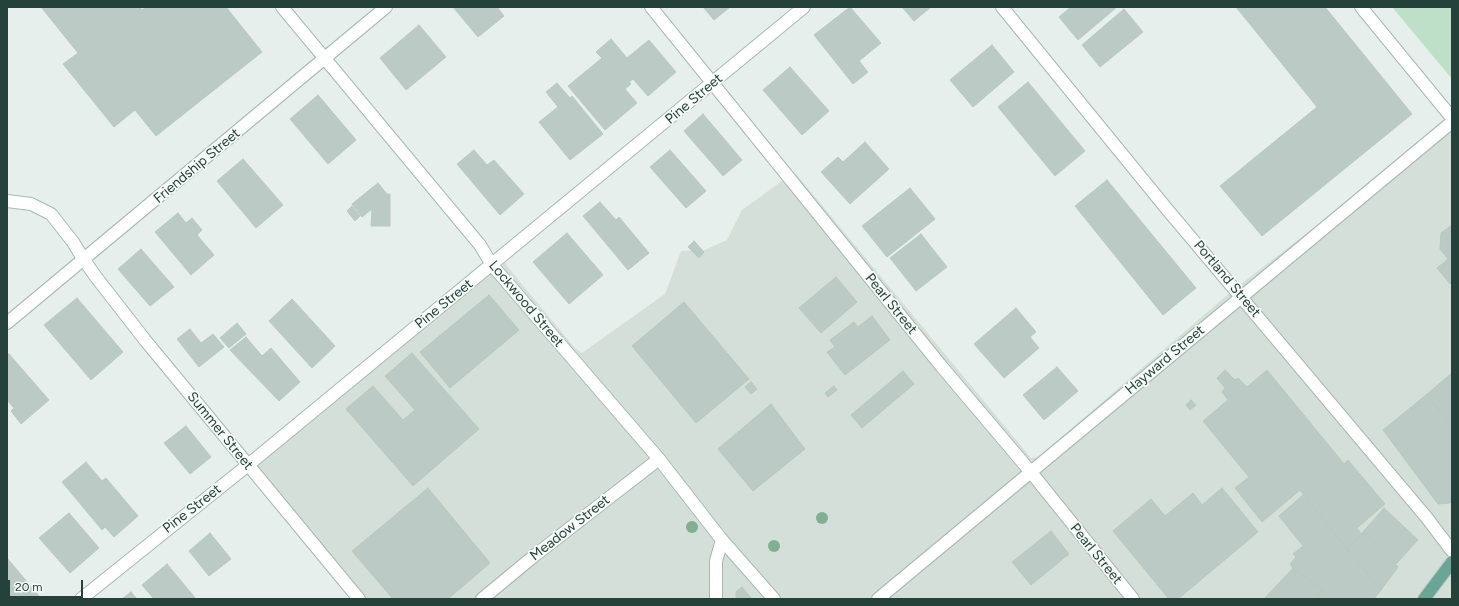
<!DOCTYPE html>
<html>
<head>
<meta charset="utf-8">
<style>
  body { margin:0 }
  #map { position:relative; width:1459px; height:606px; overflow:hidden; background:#e6efeb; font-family:Figtree,sans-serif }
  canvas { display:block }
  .frame { position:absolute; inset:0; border:8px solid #24423a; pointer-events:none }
  .scale { position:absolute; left:8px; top:580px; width:75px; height:18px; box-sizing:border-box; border:2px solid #24423a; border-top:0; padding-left:5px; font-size:12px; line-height:14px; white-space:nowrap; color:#24423a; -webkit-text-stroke:3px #f7fbf9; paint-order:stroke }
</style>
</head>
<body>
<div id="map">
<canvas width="1459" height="606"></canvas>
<div class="frame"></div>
<div class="scale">20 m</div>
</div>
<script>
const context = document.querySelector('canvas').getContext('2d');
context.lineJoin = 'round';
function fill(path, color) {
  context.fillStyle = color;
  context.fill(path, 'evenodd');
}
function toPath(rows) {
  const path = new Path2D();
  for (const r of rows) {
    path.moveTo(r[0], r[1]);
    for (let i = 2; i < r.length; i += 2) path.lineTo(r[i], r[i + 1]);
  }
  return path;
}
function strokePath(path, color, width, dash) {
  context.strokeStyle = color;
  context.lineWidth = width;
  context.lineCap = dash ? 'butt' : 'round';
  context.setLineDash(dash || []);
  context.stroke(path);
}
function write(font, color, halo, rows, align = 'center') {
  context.font = font + ' Figtree,sans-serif';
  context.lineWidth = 3.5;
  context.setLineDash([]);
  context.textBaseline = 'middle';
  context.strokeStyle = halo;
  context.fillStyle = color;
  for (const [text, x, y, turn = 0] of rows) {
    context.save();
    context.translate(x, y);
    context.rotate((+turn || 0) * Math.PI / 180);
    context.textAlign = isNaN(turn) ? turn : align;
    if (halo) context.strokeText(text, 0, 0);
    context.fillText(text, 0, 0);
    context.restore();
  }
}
const built = toPath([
  [1452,121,1452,599,352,599,249,456,488,258,497,252,511,271,574,347,582,353,665,294,681,251,705,250,727,240,742,210,786,178,796,174,1031,458,1038,457,1232,291]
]);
const green = toPath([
  [1392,7,1452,7,1452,79]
]);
const building = toPath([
  [41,7,140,7,142,10,146,7,226,7,262,52,156,136,135,110,114,127,63,64,78,53,41,7],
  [453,7,497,7,504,16,478,37,453,7],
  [703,7,730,7,714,20,703,7],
  [850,7,881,43,859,61,868,72,853,84,814,35,850,7],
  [902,7,931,7,914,21,902,7],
  [1071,7,1117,7,1078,40,1059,17,1071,7],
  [1236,7,1325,7,1412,114,1262,236,1220,186,1317,107,1236,7],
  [1124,9,1143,32,1100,67,1082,45,1124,9],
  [419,25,446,57,406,90,380,58,419,25],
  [611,39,627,58,649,40,676,72,648,96,633,79,629,82,631,84,625,89,637,103,605,130,568,86,602,58,596,52,611,39],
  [992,45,1014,72,973,107,950,80,992,45],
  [790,67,829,111,802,135,763,90,790,67],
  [1028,82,1085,151,1055,176,998,107,1028,82],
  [557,83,570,98,572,96,603,134,570,160,539,122,558,107,546,92,557,83],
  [318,95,356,140,328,164,290,119,318,95],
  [703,114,742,160,723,176,684,131,703,114],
  [865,142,889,169,850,204,821,172,838,157,843,162,865,142],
  [474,150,487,165,494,160,524,194,500,215,457,164,474,150],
  [670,150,706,191,686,208,650,167,670,150],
  [243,159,283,205,256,228,217,181,243,159],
  [1107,180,1196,288,1163,315,1075,206,1107,180],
  [378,183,387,194,390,194,390,226,371,226,372,209,362,217,352,204,378,183],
  [910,188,935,219,887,257,862,226,910,188],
  [600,202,616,220,619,217,649,253,628,270,583,216,600,202],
  [352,206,360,216,355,221,347,211,352,206],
  [178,213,186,223,192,218,202,230,197,235,214,255,191,275,155,232,178,213],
  [1452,225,1452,282,1450,284,1437,268,1448,259,1440,249,1441,233,1452,225],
  [567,233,603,275,569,304,533,262,567,233],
  [921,234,947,267,916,291,890,258,921,234],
  [694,241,704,252,699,258,688,247,694,241],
  [141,249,174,287,150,306,118,269,141,249],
  [836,277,857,302,821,333,799,308,836,277],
  [489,295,519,330,450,388,420,352,489,295],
  [77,298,123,352,91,380,44,325,77,298],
  [292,299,335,346,312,368,269,321,292,299],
  [684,302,749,379,696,423,632,346,684,302],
  [1016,308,1036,332,1030,337,1039,348,1004,378,974,344,1016,308],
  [872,316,890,340,845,375,827,352,835,347,830,340,854,322,858,327,872,316],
  [237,323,246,334,229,348,220,338,237,323],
  [190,329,201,343,213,334,224,347,199,367,177,339,190,329],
  [246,337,262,356,271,348,300,382,279,401,230,350,246,337],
  [412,353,479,429,413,486,346,409,373,386,403,420,415,410,385,376,412,353],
  [9,354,49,400,21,424,11,411,14,408,7,400,7,356,9,354],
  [1057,367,1078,391,1044,420,1023,395,1057,367],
  [1225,370,1235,380,1238,378,1247,387,1267,370,1344,464,1348,460,1385,504,1357,528,1361,534,1347,549,1300,490,1262,522,1235,488,1249,477,1203,421,1228,400,1222,392,1225,388,1217,378,1225,370],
  [903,371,914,384,862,428,851,415,903,371],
  [1452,373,1452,425,1426,395,1452,373],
  [751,382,757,389,751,394,745,387,751,382],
  [834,386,837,390,828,397,825,393,834,386],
  [1426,395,1452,425,1452,500,1450,503,1438,504,1383,430,1426,395],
  [1191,400,1196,405,1190,410,1186,405,1191,400],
  [771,404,805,449,753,491,718,449,771,404],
  [186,426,211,457,190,474,164,443,186,426],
  [86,462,102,481,106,478,138,516,114,537,105,527,102,530,62,482,86,462],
  [428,488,490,563,448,599,393,599,352,551,428,488],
  [1222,488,1258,532,1178,599,1169,599,1113,531,1151,499,1165,516,1193,493,1202,505,1222,488],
  [1303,495,1381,590,1374,599,1330,599,1322,589,1293,568,1290,564,1296,557,1293,554,1303,546,1279,516,1303,495],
  [1384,508,1418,540,1396,564,1363,532,1384,508],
  [69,513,99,548,70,573,39,538,69,513],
  [1051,531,1069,554,1031,585,1012,562,1051,531],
  [1363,532,1398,567,1381,590,1347,549,1363,532],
  [210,533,231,559,209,576,189,551,210,533],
  [7,558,39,596,36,599,7,599,7,558],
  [167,564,196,599,154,599,142,585,167,564],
  [1293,568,1322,589,1315,599,1264,599,1293,568],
  [742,587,752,599,736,599,736,592,742,587],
  [1322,589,1330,599,1315,599,1322,589],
  [131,592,137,599,122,599,131,592]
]);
const street = toPath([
  [651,7,942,367,1030,471,1133,599],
  [1002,7,1166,208,1427,518,1452,551],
  [1361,7,1452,118],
  [84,260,96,277,145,340,359,599],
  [7,323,386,7],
  [81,599,248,465,804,7],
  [482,599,534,556,659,459],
  [716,599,716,561,722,540],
  [878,599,1452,122]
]);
const secondary = toPath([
  [282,7,480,245,492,265,659,459,722,540,774,599],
  [7,201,31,204,51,214,73,242,84,260]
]);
const primary = toPath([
  [1424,599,1452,562]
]);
const trees = [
  [822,518],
  [692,527],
  [774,546]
];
const streetNames = [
  ["Pine Street",694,99,-40],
  ["Friendship Street",197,166,-40],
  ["Portland Street",1227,279,50],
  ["Pine Street",444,304,-39],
  ["Lockwood Street",526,304,50],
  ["Pearl Street",891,304,51],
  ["Hayward Street",1165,360,-40],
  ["Summer Street",220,431,51],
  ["Pine Street",192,509,-38],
  ["Meadow Street",570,528,-38],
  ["Pearl Street",1096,554,51]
];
fill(built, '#d4dfda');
fill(green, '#bfe0c8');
fill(building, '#bbcac4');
strokePath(building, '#b8c9c2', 1);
strokePath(street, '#a8b8b2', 14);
strokePath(secondary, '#a4bbb3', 14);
strokePath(primary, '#c2cac8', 14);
strokePath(street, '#fff', 12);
strokePath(secondary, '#fff', 12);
strokePath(primary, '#6aa596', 12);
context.fillStyle = '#80af93';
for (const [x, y] of trees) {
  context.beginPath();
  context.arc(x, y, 6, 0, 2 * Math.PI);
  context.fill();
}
write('14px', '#24423a', '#f7fbf9', streetNames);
</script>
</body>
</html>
